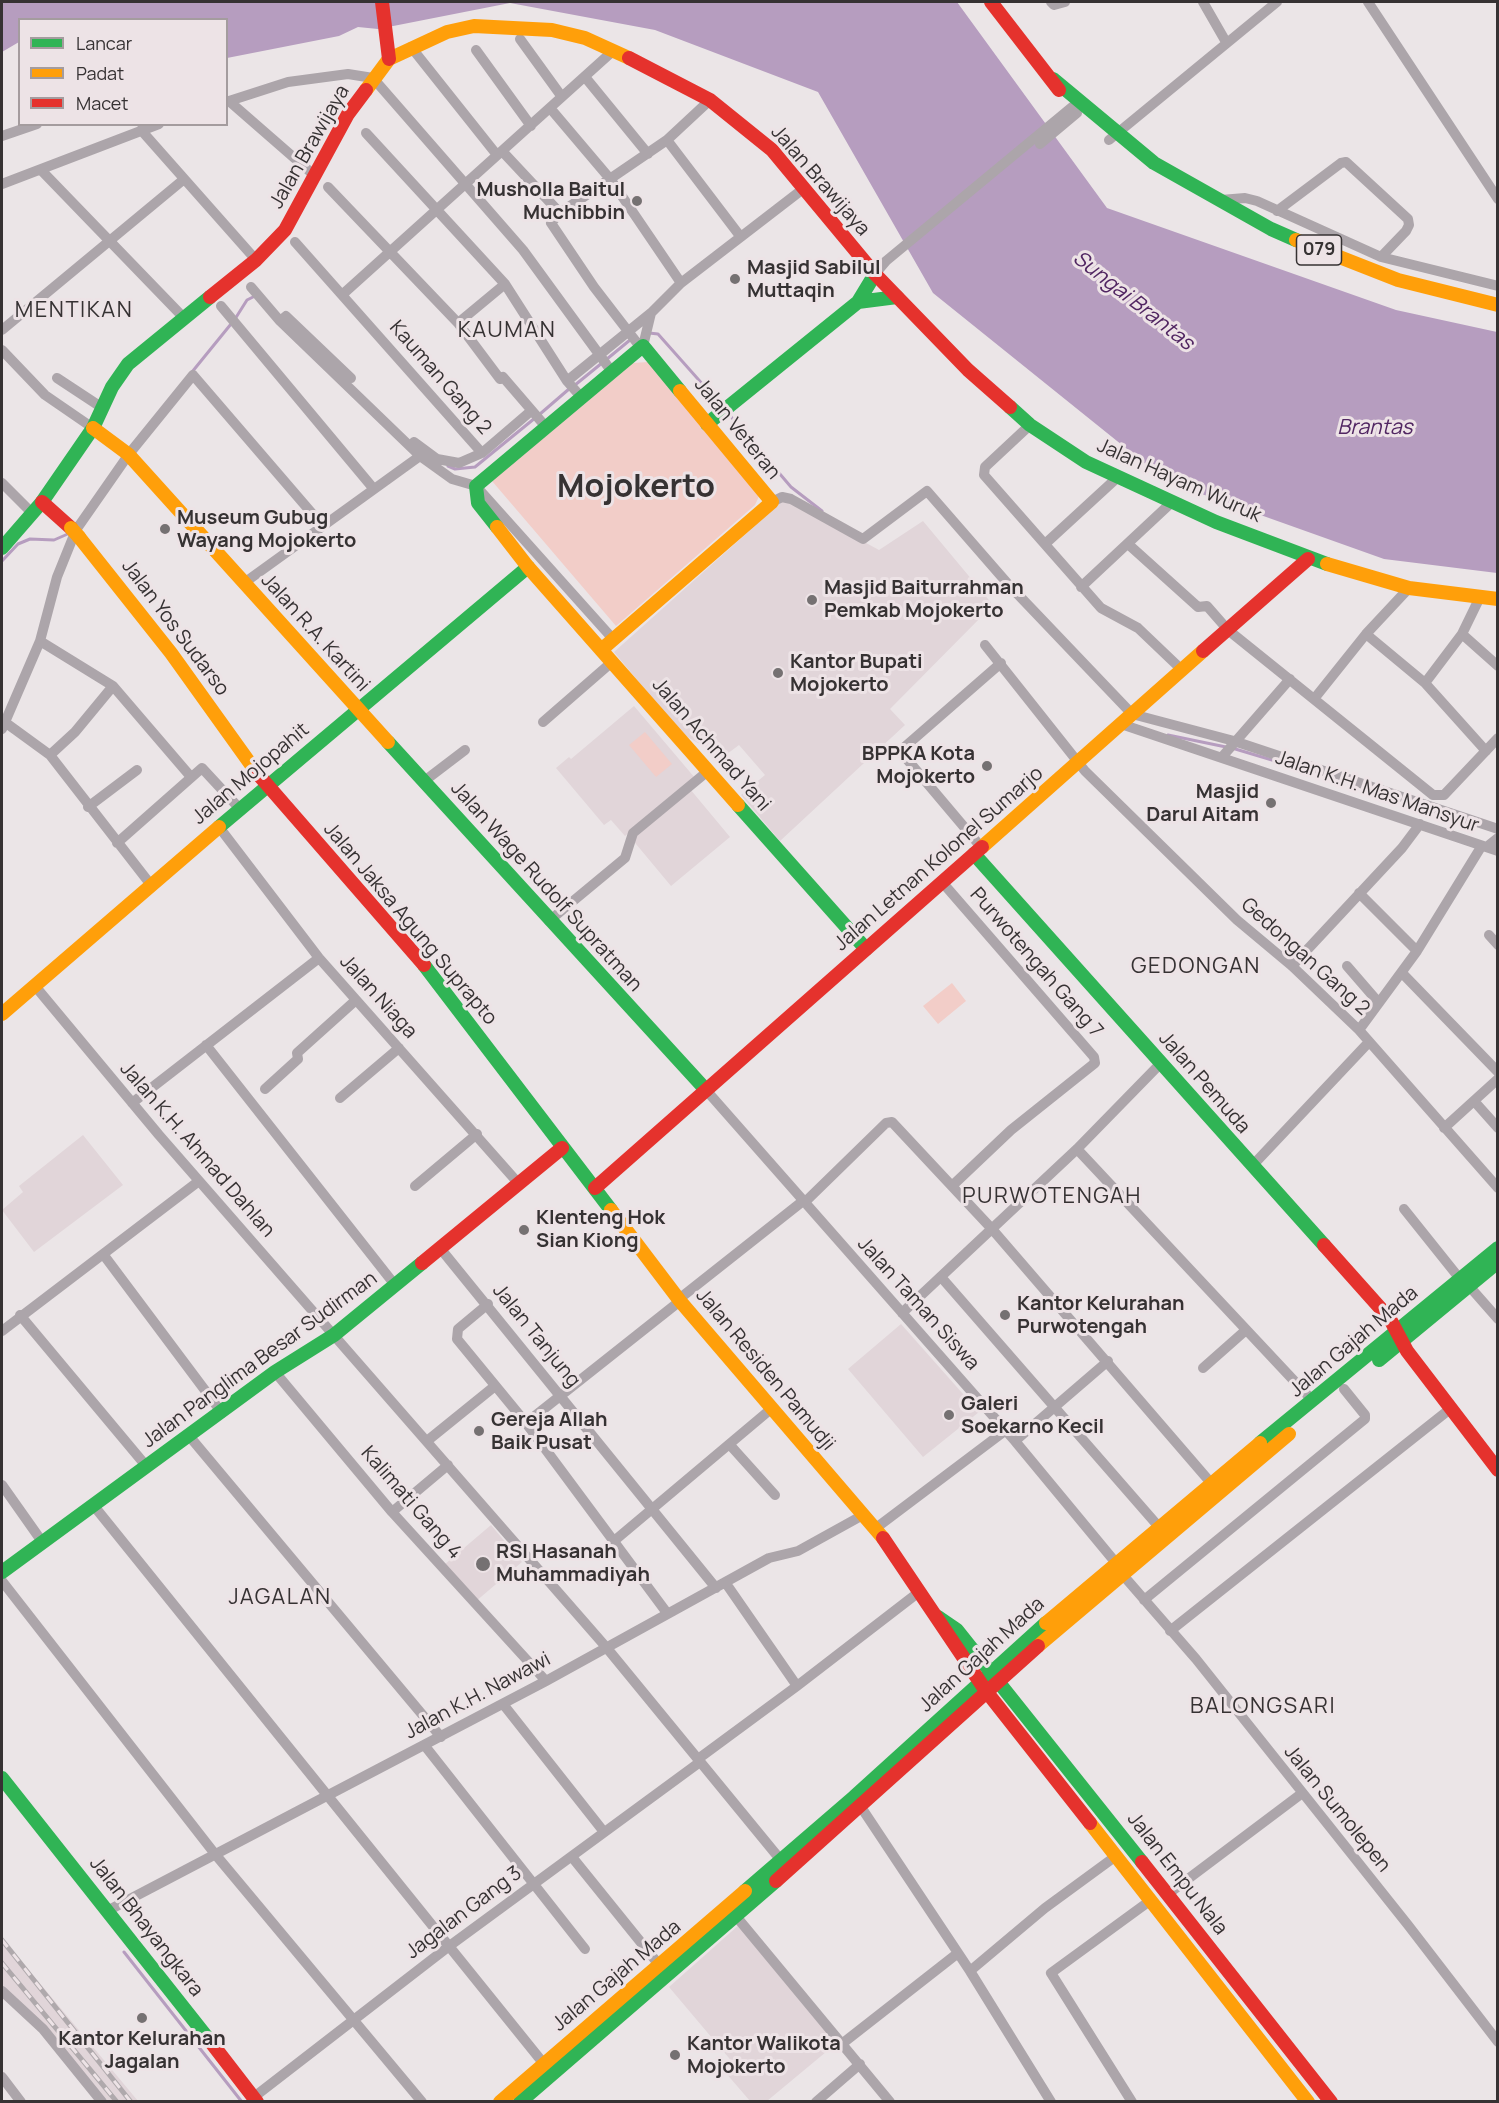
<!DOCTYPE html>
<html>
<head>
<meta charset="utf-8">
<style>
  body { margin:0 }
  #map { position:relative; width:1499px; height:2103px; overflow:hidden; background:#ebe5e7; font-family:Manrope,sans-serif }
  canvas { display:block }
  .frame { position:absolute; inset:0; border:3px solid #363233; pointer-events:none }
  .legend { position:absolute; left:18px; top:18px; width:210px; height:108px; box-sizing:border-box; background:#ede3e6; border:2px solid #a49c9e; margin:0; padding:8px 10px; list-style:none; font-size:18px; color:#363233 }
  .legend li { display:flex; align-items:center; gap:12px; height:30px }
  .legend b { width:30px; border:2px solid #a49c9e }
</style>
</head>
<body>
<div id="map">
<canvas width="1499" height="2103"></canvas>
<div class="frame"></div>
<ul class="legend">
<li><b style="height:8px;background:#30b455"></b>Lancar</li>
<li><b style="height:8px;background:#ff9f0a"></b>Padat</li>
<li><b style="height:8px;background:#e5322d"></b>Macet</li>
</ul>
</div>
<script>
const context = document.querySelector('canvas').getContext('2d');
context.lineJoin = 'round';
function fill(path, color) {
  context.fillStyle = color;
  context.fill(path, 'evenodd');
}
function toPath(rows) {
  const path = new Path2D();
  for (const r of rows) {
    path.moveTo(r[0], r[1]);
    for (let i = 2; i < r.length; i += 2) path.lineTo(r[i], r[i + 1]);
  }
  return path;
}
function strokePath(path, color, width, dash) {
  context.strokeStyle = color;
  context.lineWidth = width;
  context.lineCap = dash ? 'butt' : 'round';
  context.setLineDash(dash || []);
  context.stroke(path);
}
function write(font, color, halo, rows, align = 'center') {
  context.font = font + ' Manrope,sans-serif';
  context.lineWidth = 6;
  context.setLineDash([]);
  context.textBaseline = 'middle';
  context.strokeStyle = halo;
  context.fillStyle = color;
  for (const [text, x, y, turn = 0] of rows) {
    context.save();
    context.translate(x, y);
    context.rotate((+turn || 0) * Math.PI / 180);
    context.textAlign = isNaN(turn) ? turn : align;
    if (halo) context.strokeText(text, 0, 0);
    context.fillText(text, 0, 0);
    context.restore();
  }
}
const built = toPath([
  [785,499,879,550,923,521,993,605,890,709,905,725,780,841,741,795,765,775,739,745,723,757,682,734,614,652],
  [634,706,695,778,625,836,611,820,604,825,556,768,569,757,571,759],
  [690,789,730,837,671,886,631,838],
  [83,1135,123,1185,34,1252,2,1210,23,1192,19,1186],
  [901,1324,979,1412,923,1457,848,1369],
  [491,1525,522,1562,475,1602,444,1565],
  [740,1924,838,2042,767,2101,750,2101,725,2072,734,2064,669,1987],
  [2,1938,138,2101,104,2101,2,1988]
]);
const green = toPath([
  [648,362,760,494,755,505,616,626,492,481,633,363],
  [645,732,672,764,656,777,629,745],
  [952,983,966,1001,938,1024,923,1006]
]);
const water = toPath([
  [2,2,957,2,1107,208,1396,310,1497,332,1497,573,1384,559,1168,482,933,293,818,92,655,30,510,3,378,29,358,27,339,36,227,58,226,20,20,20,19,42,2,52]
]);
const stream = toPath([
  [235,319,247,300,255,296],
  [649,333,658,334,721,405],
  [607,359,630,340],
  [192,372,231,324],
  [575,385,602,363],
  [727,412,791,487,822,511],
  [540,414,569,389],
  [448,466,455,469,475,467,535,418],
  [2,561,18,544,30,539,54,540,70,533],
  [1168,735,1226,747],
  [1232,748,1312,772],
  [124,1952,242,2102]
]);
const street = toPath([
  [1051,2,1054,5,1065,2],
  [1203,2,1226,42],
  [1368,2,1498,199],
  [520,39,562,97],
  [411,47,497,155],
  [476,50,531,126],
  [585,77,648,154],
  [229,101,315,176],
  [226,102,288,82,348,74,373,78,523,250,612,372],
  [550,108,611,180,681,283],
  [141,130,256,260],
  [366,133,505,284,567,381,582,398],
  [2,136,37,124],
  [667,140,740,236],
  [1109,140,1277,2],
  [1040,144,1077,113],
  [502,151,560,213],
  [41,170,185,319],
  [2,184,159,124],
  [328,187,458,323,500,379,503,377,546,427],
  [1221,200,1245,198,1257,201,1381,257,1498,286],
  [1277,211,1341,163,1346,162,1408,219,1409,225,1406,231,1381,257],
  [295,242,482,453],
  [875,274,886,261,1072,107],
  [251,287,280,321,420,456,452,479,476,486,613,639],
  [343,294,614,50],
  [221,306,373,488],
  [280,321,286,316,351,378],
  [458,323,505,284],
  [2,330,183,180],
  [643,346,651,313],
  [641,348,594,287,551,223,560,213,667,140,710,100],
  [2,350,45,395,93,428],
  [57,378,101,407],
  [567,381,651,313,681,283,803,189],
  [1030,425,985,467,984,475,1101,608,1138,628,1182,670],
  [414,442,437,459,459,463,482,453,531,411],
  [2,483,32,513],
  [772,502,782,497,791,499,863,539,927,491,1008,584,1132,714,1234,741,1498,829],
  [1045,544,1119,476],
  [1128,544,1198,607,1207,606,1228,630,1433,795,1444,795,1498,738],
  [244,583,420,456],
  [1081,587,1172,502],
  [1366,634,1425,683,1486,751],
  [1462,634,1498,666],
  [40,641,113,686,191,777],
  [985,645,1085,771,1237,920,1292,966,1359,1030,1498,1188],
  [1425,683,1462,634,1480,597],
  [1314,699,1366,634,1409,588],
  [2,720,50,755,151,885],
  [543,722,612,662],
  [1121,724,1498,851],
  [2,729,40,641,57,577,76,530,129,454,193,375,322,525],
  [50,755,75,732,113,686],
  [1222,757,1290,679],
  [423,782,465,750],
  [88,807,137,770],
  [219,827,319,958,519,1184],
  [117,843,202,768,240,809],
  [1488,846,1498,838],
  [981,847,900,751,1001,663],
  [942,882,1094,1057,1095,1063,1011,1130,953,1185],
  [1359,893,1417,951],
  [549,921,625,858,633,833,708,771],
  [1489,935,1498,945],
  [1292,966,1402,848,1420,824],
  [1347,966,1379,1003],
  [1402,973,1498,1072],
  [35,986,159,1135,606,1647,784,1864],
  [1359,1030,1417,951,1481,847],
  [206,1045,395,1285],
  [265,1089,298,1059,297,1053,356,1000],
  [706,1090,1015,1441,1116,1563,1122,1574,1196,1659,1408,1925,1498,2042],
  [340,1098,399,1048],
  [1474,1101,1498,1128],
  [132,1103,319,958],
  [1444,1128,1498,1079],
  [1077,1149,1313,1401],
  [1253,1165,1369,1042],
  [415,1186,477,1134],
  [804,1203,886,1123,892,1122,992,1229,1211,1483],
  [1404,1209,1460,1279],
  [440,1248,716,1588],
  [103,1254,222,1413],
  [941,1277,1159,1527],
  [1469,1286,1498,1319],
  [679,1299,803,1201],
  [488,1304,458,1329,457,1339,526,1423,667,1613],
  [902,1313,1077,1149,1161,1063],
  [20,1315,147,1467],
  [2,1331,199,1181],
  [1203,1368,1246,1330],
  [275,1372,392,1512,546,1681],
  [526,1423,680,1301],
  [190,1437,441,1737],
  [427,1441,495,1386],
  [1015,1441,1108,1361],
  [730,1445,775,1495],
  [2,1485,43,1543],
  [94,1506,544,2064],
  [392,1512,448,1465],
  [876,1528,1006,1430],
  [614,1541,771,1409],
  [2,1581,215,1854,422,2102],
  [725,1582,797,1686],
  [1144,1600,1365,1419,1365,1415,1344,1389],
  [1170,1631,1450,1409],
  [503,1704,604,1832],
  [425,1746,585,1949],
  [698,1759,797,1686,919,1592],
  [861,1807,970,1971,1051,2102],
  [572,1857,660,1966],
  [1168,1894,1301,1794],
  [109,1910,546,1681,769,1558,798,1551,863,1515],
  [735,1915,890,2102],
  [970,1971,1045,1908,1116,1856],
  [2,1991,43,2029,102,2102],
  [843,2043,958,1953],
  [2,2077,21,2102],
  [254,2097,448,1947,700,1762],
  [816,2102,860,2064],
  [1132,2102,1051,1973,1151,1900]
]);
const fast = toPath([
  [1053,79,1154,163,1271,229,1296,240],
  [858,302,897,297],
  [1010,407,1030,425,1086,462,1216,522,1327,564],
  [707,424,858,302,875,274],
  [497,527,478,503,476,486,643,346,680,391],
  [2,548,42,502,93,428,112,387,128,364,210,297],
  [388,742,706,1090],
  [738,805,866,949],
  [219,827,528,567],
  [974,854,1324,1245],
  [424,965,611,1210],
  [1379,1360,1498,1262],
  [1260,1443,1498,1248],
  [2,1572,275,1372,334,1335,422,1263],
  [938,1617,957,1630,1142,1862],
  [2,1778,210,2041],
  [745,1891,854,1797,1046,1623],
  [520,2102,776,1881]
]);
const slow = toPath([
  [366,90,389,59,447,32,474,26,552,30,585,38,629,58],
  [1296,240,1398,280,1498,305],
  [93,428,128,454,388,742],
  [497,527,528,567,738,805],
  [79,537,171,653,257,773],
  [1327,564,1409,588,1498,599],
  [601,650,772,502,680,391],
  [982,847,1203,651],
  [2,1014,219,827],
  [611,1210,680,1301,883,1538],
  [1046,1623,1260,1443],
  [1038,1646,1289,1434],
  [1090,1823,1308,2102],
  [500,2102,745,1891]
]);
const jam = toPath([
  [382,2,389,59],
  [991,2,1059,90],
  [629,58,710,100,772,150,875,274,968,370,1010,407],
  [210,297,256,260,285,230,348,114,366,90],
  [42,502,71,528],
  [1203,651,1308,559],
  [257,773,424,965],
  [595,1188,982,847],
  [1324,1245,1390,1319,1407,1351,1498,1470],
  [422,1263,562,1148],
  [883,1538,986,1691,1090,1823],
  [1142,1862,1331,2102],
  [776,1881,1038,1646],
  [210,2041,257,2102]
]);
const rail = toPath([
  [2,1940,131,2102],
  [2,1963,117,2102]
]);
const slowBridge = toPath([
  [71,528,79,537]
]);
const markers = [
  [637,201,6,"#757172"],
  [735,279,6,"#757172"],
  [165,529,6,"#757172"],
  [812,600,6,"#757172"],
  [778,673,6,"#757172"],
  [987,766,6,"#757172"],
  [1271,803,6,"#757172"],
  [524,1230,6,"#757172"],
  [1005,1315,6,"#757172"],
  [949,1415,6,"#757172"],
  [479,1431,6,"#757172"],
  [483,1564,8,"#757172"],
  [142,2018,6,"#757172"],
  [675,2055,6,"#757172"]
];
const shields = [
  [1319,250,45]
];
const shieldNames = [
  ["079",1319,250]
];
const streetNames = [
  ["Jalan Brawijaya",310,147,-60],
  ["Jalan Brawijaya",820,181,49],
  ["Kauman Gang 2",440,378,49],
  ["Jalan Veteran",737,429,51],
  ["Jalan Hayam Wuruk",1179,481,24],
  ["Jalan Yos Sudarso",175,628,53],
  ["Jalan R.A. Kartini",315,633,48],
  ["Jalan Achmad Yani",711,745,49],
  ["Jalan Mojopahit",251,774,-40],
  ["Jalan K.H. Mas Mansyur",1377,792,19],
  ["Jalan Letnan Kolonel Sumarjo",939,859,-41],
  ["Jalan Wage Rudolf Supratman",546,887,48],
  ["Jalan Jaksa Agung Suprapto",410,924,50],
  ["Gedongan Gang 2",1305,957,42],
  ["Purwotengah Gang 7",1036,963,49],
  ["Jalan Niaga",378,997,48],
  ["Jalan Pemuda",1204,1083,49],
  ["Jalan K.H. Ahmad Dahlan",197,1150,49],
  ["Jalan Taman Siswa",918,1304,48],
  ["Jalan Tanjung",536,1336,51],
  ["Jalan Gajah Mada",1354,1342,-40],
  ["Jalan Panglima Besar Sudirman",260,1360,-36],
  ["Jalan Residen Pamudji",765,1370,50],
  ["Kalimati Gang 4",411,1503,49],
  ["Jalan Gajah Mada",982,1655,-42],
  ["Jalan K.H. Nawawi",478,1696,-28],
  ["Jalan Sumolepen",1337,1809,51],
  ["Jalan Empu Nala",1177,1874,52],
  ["Jagalan Gang 3",464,1913,-37],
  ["Jalan Bhayangkara",146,1927,52],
  ["Jalan Gajah Mada",617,1976,-40]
];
const poiNames = [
  ["Musholla Baitul",625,190,"right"],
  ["Muchibbin",625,213,"right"],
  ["Masjid Sabilul",747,268],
  ["Muttaqin",747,291],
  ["Museum Gubug",177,518],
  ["Wayang Mojokerto",177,541],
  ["Masjid Baiturrahman",824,588],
  ["Pemkab Mojokerto",824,611],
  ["Kantor Bupati",790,662],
  ["Mojokerto",790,685],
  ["BPPKA Kota",975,754,"right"],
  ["Mojokerto",975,777,"right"],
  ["Masjid",1259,792,"right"],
  ["Darul Aitam",1259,815,"right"],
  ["Klenteng Hok",536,1218],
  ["Sian Kiong",536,1241],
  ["Kantor Kelurahan",1017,1304],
  ["Purwotengah",1017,1327],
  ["Galeri",961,1404],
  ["Soekarno Kecil",961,1427],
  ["Gereja Allah",491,1420],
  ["Baik Pusat",491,1443],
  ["RSI Hasanah",496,1552],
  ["Muhammadiyah",496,1575],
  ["Kantor Kelurahan",142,2039,"center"],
  ["Jagalan",142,2062,"center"],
  ["Kantor Walikota",687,2044],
  ["Mojokerto",687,2067]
];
const waterNames = [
  ["Sungai Brantas",1133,301,38],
  ["Brantas",1375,428]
];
const quarterNames = [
  ["MENTIKAN",74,311],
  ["KAUMAN",507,331],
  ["GEDONGAN",1196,967],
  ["PURWOTENGAH",1052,1197],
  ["JAGALAN",280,1598],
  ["BALONGSARI",1263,1707]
];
const townNames = [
  ["Mojokerto",636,488]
];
fill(built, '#e1d5d9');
fill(green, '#f2cdc8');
fill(water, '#b69dbf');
strokePath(stream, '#b69dbf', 3);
strokePath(street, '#aca5aa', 10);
strokePath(fast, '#30b455', 14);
strokePath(slow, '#ff9f0a', 14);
strokePath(jam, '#e5322d', 14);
strokePath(rail, '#afa9ac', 5);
strokePath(rail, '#ede3e6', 3, [9]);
strokePath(slowBridge, '#ff9f0a', 14);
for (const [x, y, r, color] of markers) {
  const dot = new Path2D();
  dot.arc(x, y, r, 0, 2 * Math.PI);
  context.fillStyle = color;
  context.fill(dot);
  strokePath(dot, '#ede3e6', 2);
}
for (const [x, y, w] of shields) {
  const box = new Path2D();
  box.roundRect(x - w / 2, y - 15, w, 30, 4.5);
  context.fillStyle = '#ede3e6';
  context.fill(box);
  strokePath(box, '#363233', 1.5);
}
write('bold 18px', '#363233', null, shieldNames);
write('20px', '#363233', '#ede3e6', streetNames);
write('bold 20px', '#363233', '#ede3e6', poiNames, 'left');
write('italic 21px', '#512662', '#ede3e6', waterNames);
context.letterSpacing = '1.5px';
write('22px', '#363233', '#ede3e6', quarterNames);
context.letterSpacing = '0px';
write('bold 32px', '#363233', '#ede3e6', townNames);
</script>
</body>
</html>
